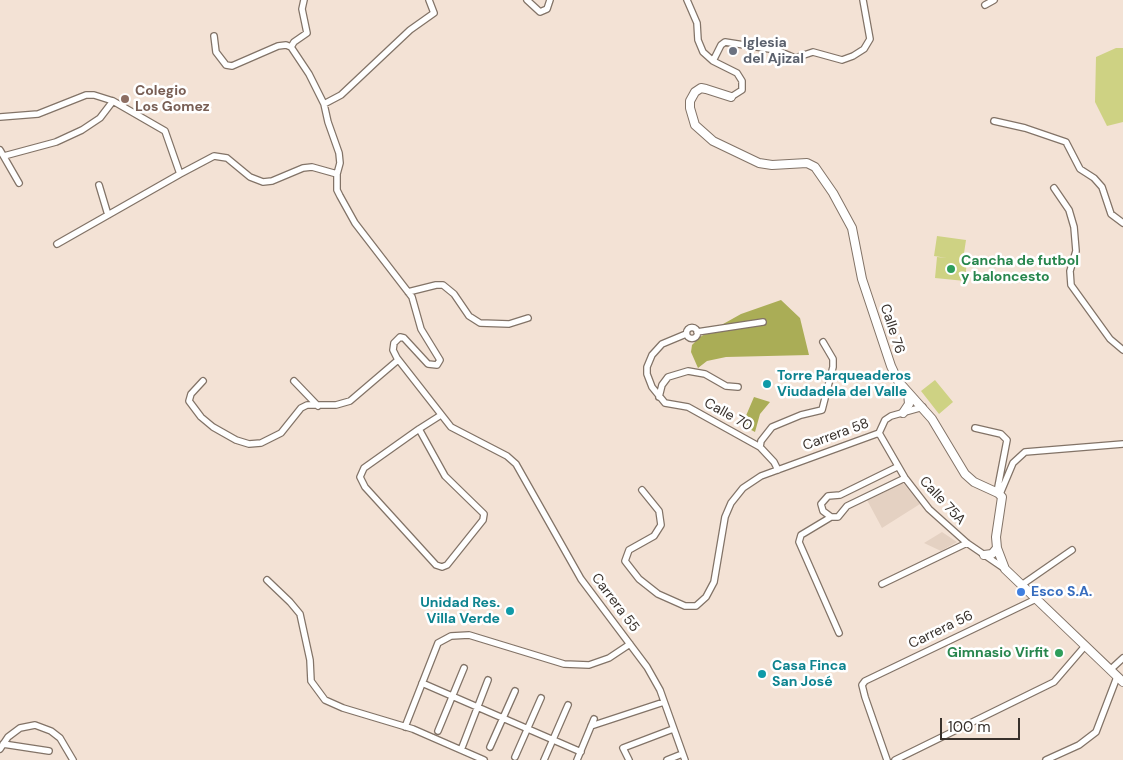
<!DOCTYPE html>
<html>
<head>
<meta charset="utf-8">
<style>
  body { margin:0 }
  #map { position:relative; width:1123px; height:760px; overflow:hidden; background:#f3e2d5; font-family:"DM Sans",sans-serif }
  canvas { display:block }
  .scale { position:absolute; left:940px; top:718px; width:80px; height:22px; box-sizing:border-box; border:2px solid #38312c; border-top:0; padding-left:6px; font-size:15px; line-height:18px; white-space:nowrap; color:#38312c; -webkit-text-stroke:4px #fff; paint-order:stroke }
</style>
</head>
<body>
<div id="map">
<canvas width="1123" height="760"></canvas>
<div class="scale">100 m</div>
</div>
<script>
const context = document.querySelector('canvas').getContext('2d');
context.lineJoin = 'round';
function fill(path, color) {
  context.fillStyle = color;
  context.fill(path, 'evenodd');
}
function toPath(rows) {
  const path = new Path2D();
  for (const r of rows) {
    if (r.length === 3) {
      path.moveTo(r[0] + r[2], r[1]);
      path.arc(r[0], r[1], r[2], 0, 2 * Math.PI);
      continue;
    }
    path.moveTo(r[0], r[1]);
    for (let i = 2; i < r.length; i += 2) path.lineTo(r[i], r[i + 1]);
  }
  return path;
}
function strokePath(path, color, width, dash) {
  context.strokeStyle = color;
  context.lineWidth = width;
  context.lineCap = dash ? 'butt' : 'round';
  context.setLineDash(dash || []);
  context.stroke(path);
}
function write(font, color, halo, rows, align = 'center') {
  context.font = font + ' "DM Sans",sans-serif';
  context.lineWidth = 5;
  context.setLineDash([]);
  context.textBaseline = 'middle';
  context.strokeStyle = halo;
  context.fillStyle = color;
  for (const [text, x, y, turn = 0] of rows) {
    context.save();
    context.translate(x, y);
    context.rotate((+turn || 0) * Math.PI / 180);
    context.textAlign = isNaN(turn) ? turn : align;
    if (halo) context.strokeText(text, 0, 0);
    context.fillText(text, 0, 0);
    context.restore();
  }
}
const commercial = toPath([
  [903,483,920,504,882,528,867,500],
  [942,532,957,542,941,551,924,543]
]);
const green = toPath([
  [1116,48,1123,48,1123,122,1107,126,1095,102,1096,57],
  [937,236,966,240,963,260,967,260,965,281,935,278,937,257,947,258,934,256],
  [935,380,953,402,939,414,921,391]
]);
const forest = toPath([
  [781,300,800,318,809,355,726,357,707,361,698,368,691,352,692,345,700,337,741,314],
  [754,397,770,402,760,414,755,432,742,425]
]);
const street = toPath([
  [527,0,540,12,547,9,550,0],
  [687,0,697,23,698,40,703,52,713,61,737,73,742,81,742,90,731,97],
  [985,5,994,0],
  [214,36,216,52,226,65,232,66,278,46,286,45,291,47,309,74,324,104,328,122,339,153,340,163,337,174],
  [291,47,294,42,307,33,302,9,304,0],
  [713,61,721,45,725,42,776,50,795,58,813,52,842,60,853,56,864,49,870,39,863,0],
  [324,104,341,95,410,30,434,13,429,0],
  [0,117,38,114,86,95,94,95,113,101,165,131,180,174,214,156,227,158,250,177,263,182,272,181,303,168,312,167,337,174,337,190,340,196,355,223,412,297,421,329,440,360,437,365,428,364,404,338,400,337,394,343,393,350,397,358,451,427,507,456,516,464,581,579,647,667,660,690,685,760],
  [994,121,1025,128,1066,142,1080,169,1094,178,1102,187,1111,214,1123,223],
  [0,150,19,183],
  [4,156,56,142,82,130,100,118,113,101],
  [99,185,108,215],
  [1054,188,1069,210,1074,227,1076,251,1070,271,1071,285,1110,339,1123,350],
  [57,244,180,174],
  [408,292,436,285,443,285,454,294,469,316,480,323,509,324,528,318],
  [692,333,5.5],
  [697,332,763,322],
  [686,334,662,344,652,355,647,367,647,374,652,387,665,403,688,407,760,447,774,462,778,470],
  [203,381,191,394,189,401,201,417,213,427,236,440,249,444,261,443,281,433,301,408,307,405,336,405,350,401,398,360],
  [294,381,318,406],
  [659,397,662,385,668,377,688,371,705,374,726,386,738,387],
  [975,428,1001,434,1007,440,997,492],
  [419,429,445,476,484,514,483,520,447,565,442,567,436,565,365,487,360,477,364,468,419,429,441,415],
  [879,433,905,478,929,509,967,543,1005,569],
  [879,433,885,420,891,416,923,407],
  [760,447,761,441,772,427,801,415,822,410,833,367,833,359,823,342],
  [897,467,840,495,828,496,821,504,823,511,831,517,838,517,847,506,905,478],
  [642,490,659,511,661,525,654,536,629,550,625,561,639,579,658,594,685,606,696,606,706,597,714,582,725,517,731,503,743,488,761,476,879,433],
  [1000,494,1013,463,1025,452,1123,444],
  [831,517,801,535,799,542,839,633],
  [267,580,290,602,300,614,310,660,311,681,325,700,343,708,413,729,484,760],
  [882,584,967,543],
  [1023,584,1072,550],
  [1110,670,1123,658],
  [422,683,581,752],
  [591,726,664,702],
  [405,727,438,643,451,636,469,635,564,664,589,665,609,658,630,644],
  [438,731,464,668],
  [3,744,49,751],
  [490,747,515,691],
  [0,749,8,737,20,728,35,725,51,731,60,738,73,760],
  [461,750,488,680],
  [515,757,541,698],
  [544,760,568,705],
  [577,760,594,719],
  [629,760,623,748,673,729],
  [667,760,682,754],
  [887,760,865,697,862,685,865,681,1036,599],
  [895,760,1054,682,1085,646],
  [1046,760,1079,745,1096,732,1117,677]
]);
const secondary = toPath([
  [731,97,706,89,701,88,695,92,690,101,690,108,695,125,713,141,759,163,772,165,807,163,815,167,833,193,852,228,862,279,891,366,898,381,932,419,965,474,974,482,998,493,1002,497,996,537,997,548,1005,569,1123,682],
  [903,413,909,404,908,393],
  [984,555,992,554,997,548]
]);
const markers = [
  [733,51,5,"#6b7280"],
  [125,99,5,"#8d6e63"],
  [951,269,5,"#2e9e5b"],
  [767,384,5,"#0f9aa8"],
  [1021,592,5,"#3f7fe0"],
  [510,611,5,"#0f9aa8"],
  [1059,653,5,"#2e9e5b"],
  [762,674,5,"#0f9aa8"]
];
const worshipNames = [
  ["Iglesia",743,43],
  ["del Ajizal",743,59]
];
const educationNames = [
  ["Colegio",135,91],
  ["Los Gomez",135,107]
];
const leisureNames = [
  ["Cancha de futbol",961,261],
  ["y baloncesto",961,277],
  ["Gimnasio Virfit",1049,653,"right"]
];
const streetNames = [
  ["Calle 76",892,329,72],
  ["Calle 70",728,415,29],
  ["Carrera 58",836,435,-20],
  ["Calle 75A",942,501,47],
  ["Carrera 55",615,603,53],
  ["Carrera 56",941,630,-26]
];
const cultureNames = [
  ["Torre Parqueaderos",777,376],
  ["Viudadela del Valle",777,392],
  ["Unidad Res.",500,603,"right"],
  ["Villa Verde",500,619,"right"],
  ["Casa Finca",772,666],
  ["San José",772,682]
];
const shopNames = [
  ["Esco S.A.",1031,592]
];
fill(commercial, '#e4d1c2');
fill(green, '#ced283');
fill(forest, '#aaad56');
strokePath(street, '#827367', 8);
strokePath(secondary, '#827367', 10);
strokePath(street, '#fff', 5.5);
strokePath(secondary, '#fff', 8);
for (const [x, y, r, color] of markers) {
  const dot = new Path2D();
  dot.arc(x, y, r, 0, 2 * Math.PI);
  context.fillStyle = color;
  context.fill(dot);
  strokePath(dot, '#fff', 2);
}
write('bold 14px', '#5b616d', '#fff', worshipNames, 'left');
write('bold 14px', '#785e54', '#fff', educationNames, 'left');
write('bold 14px', '#27864d', '#fff', leisureNames, 'left');
write('14px', '#38312c', '#fff', streetNames);
write('bold 14px', '#0d838f', '#fff', cultureNames, 'left');
write('bold 14px', '#366cbe', '#fff', shopNames, 'left');
</script>
</body>
</html>
